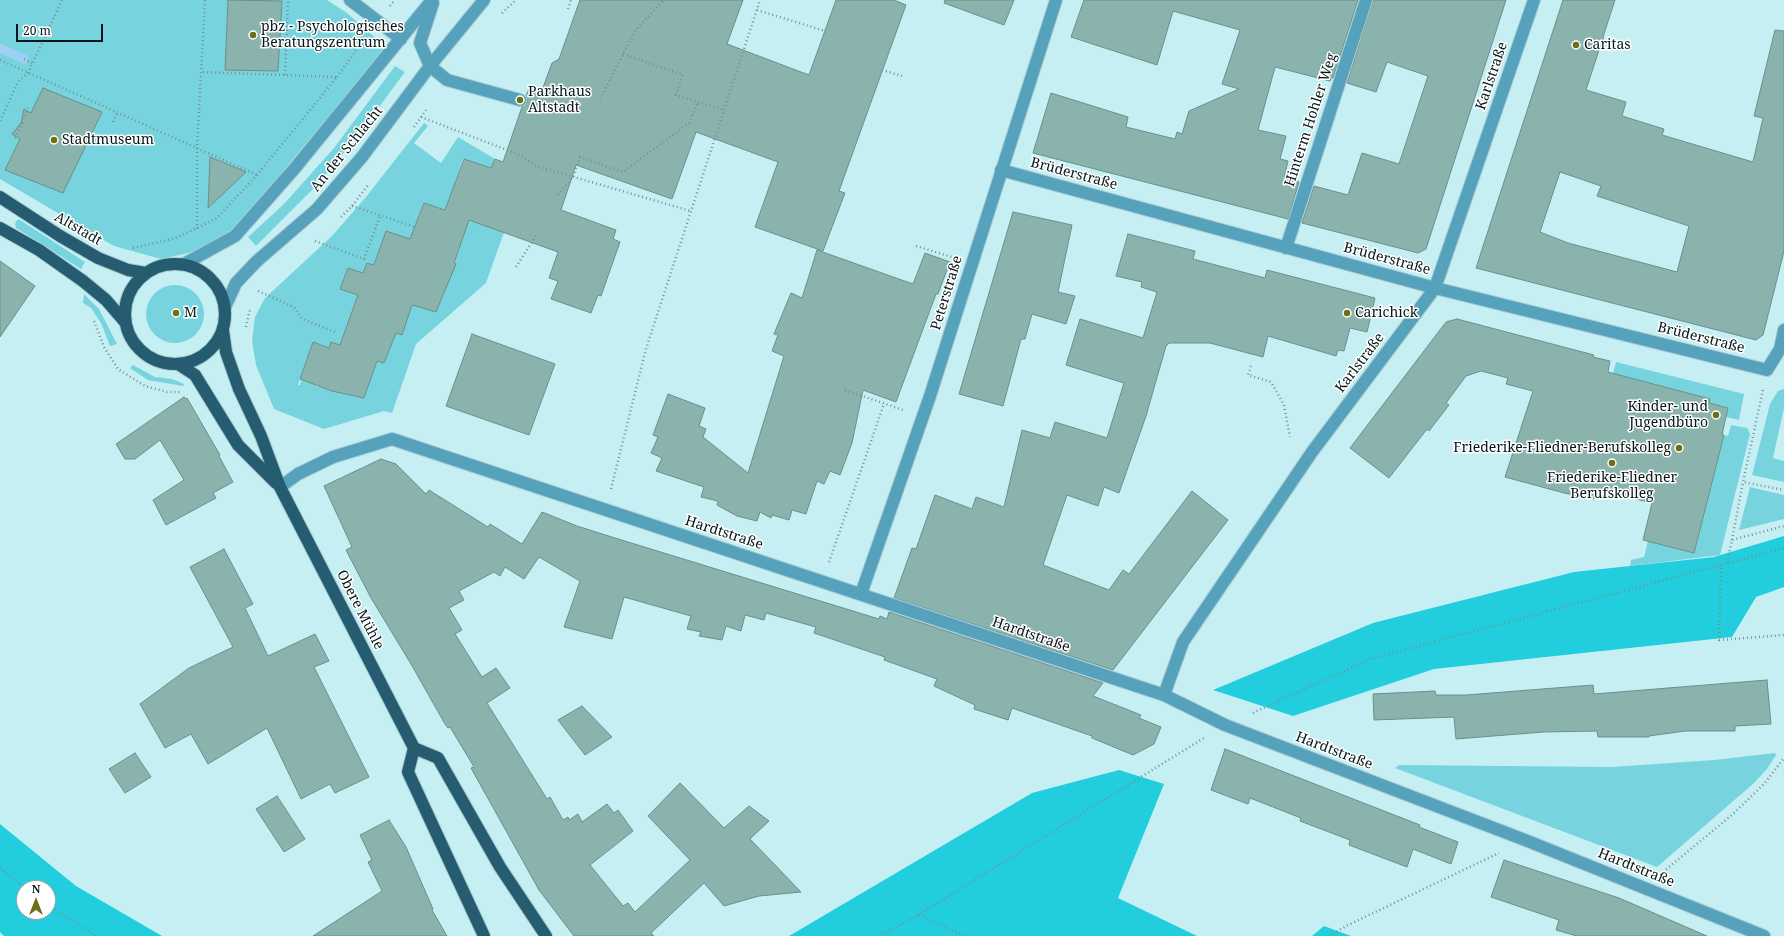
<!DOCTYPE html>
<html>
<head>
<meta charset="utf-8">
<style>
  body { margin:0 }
  #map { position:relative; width:1784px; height:936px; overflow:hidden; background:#c6eff4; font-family:"Noto Serif",serif }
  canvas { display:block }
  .north { position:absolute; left:16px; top:880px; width:40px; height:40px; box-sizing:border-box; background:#fff; border:1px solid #9ca2a3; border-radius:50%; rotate:0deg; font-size:11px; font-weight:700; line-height:16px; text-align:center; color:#071618 }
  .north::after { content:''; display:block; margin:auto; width:14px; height:18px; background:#6c6f13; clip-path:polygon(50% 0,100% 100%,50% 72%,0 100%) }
  .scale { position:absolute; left:16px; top:24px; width:87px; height:18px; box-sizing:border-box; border:2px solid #071618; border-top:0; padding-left:5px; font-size:12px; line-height:14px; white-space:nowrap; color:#071618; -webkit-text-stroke:3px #fff; paint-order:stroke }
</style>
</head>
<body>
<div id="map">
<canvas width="1784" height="936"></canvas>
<div class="north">N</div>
<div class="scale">20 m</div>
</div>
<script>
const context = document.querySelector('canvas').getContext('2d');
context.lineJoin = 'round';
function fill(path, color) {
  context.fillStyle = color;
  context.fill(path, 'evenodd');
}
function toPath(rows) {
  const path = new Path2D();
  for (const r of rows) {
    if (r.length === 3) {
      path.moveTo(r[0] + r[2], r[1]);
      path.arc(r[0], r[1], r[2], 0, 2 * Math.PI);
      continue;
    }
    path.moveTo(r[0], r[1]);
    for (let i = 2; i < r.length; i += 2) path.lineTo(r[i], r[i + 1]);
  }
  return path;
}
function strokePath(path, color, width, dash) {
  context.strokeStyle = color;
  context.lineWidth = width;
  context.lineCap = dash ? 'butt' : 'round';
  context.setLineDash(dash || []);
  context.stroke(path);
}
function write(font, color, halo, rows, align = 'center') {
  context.font = font + ' "Noto Serif",serif';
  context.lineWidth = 3;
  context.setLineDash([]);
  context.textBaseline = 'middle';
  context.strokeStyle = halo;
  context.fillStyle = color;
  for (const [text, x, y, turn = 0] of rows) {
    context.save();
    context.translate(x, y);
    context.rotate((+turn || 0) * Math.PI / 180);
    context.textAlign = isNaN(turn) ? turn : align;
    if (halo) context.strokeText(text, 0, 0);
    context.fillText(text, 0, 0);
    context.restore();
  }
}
const green = toPath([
  [0,0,327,0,347,13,387,48,288,165,236,230,207,249,161,259,114,246,0,179],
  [395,66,405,72,356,138,316,186,256,246,248,237,283,205,334,148],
  [424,123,428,126,414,143,441,163,458,137,495,159,491,168,463,159,455,182,457,214,424,203,411,239,386,231,374,265,367,263,363,273,348,268,340,289,364,297,346,348,329,348,313,342,298,385,300,385,302,377,317,382,316,387,318,386,345,393,345,395,348,387,364,398,377,361,384,363,390,348,391,331,402,335,408,303,448,263,457,265,454,263,459,250,462,216,507,224,486,283,416,344,392,413,384,411,324,429,274,409,256,365,252,341,255,317,265,298,332,236,366,197],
  [17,220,20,220,85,262,81,269,16,228,15,224],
  [175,314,29],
  [84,294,99,309,117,344,110,346,101,323,91,308,83,303],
  [1616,362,1744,394,1739,420,1726,417,1728,408,1709,403,1709,399,1613,374],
  [133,365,155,377,172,379,184,384,183,386,148,380,130,368],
  [1784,389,1784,408,1773,458,1784,461,1784,482,1752,475,1770,404,1778,391],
  [1731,425,1747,428,1750,434,1720,555,1630,566,1631,560,1644,557,1648,541,1694,553,1724,435,1728,436],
  [1750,487,1784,495,1784,519,1739,530],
  [1775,753,1776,755,1767,769,1753,784,1657,867,1395,768,1399,765,1612,767,1714,760]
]);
const forest = toPath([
  [1784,536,1784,587,1756,597,1732,637,1434,669,1293,716,1213,690,1373,623,1574,572,1714,557],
  [1119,770,1164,784,1118,898,1197,936,789,936,1032,793],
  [0,824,76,886,162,936,4,936,0,932],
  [24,888,48,888,48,912,24,912],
  [1324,926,1351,936,1312,936]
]);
const stream = toPath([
  [0,48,24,59]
]);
const building = toPath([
  [228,0,282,1,278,71,225,70,228,0],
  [580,0,743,0,727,44,809,75,836,0,894,0,906,5,839,191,845,193,823,251,755,227,778,162,696,132,672,199,576,165,561,210,616,230,613,239,620,242,601,296,598,295,591,313,551,299,558,281,549,278,558,252,469,220,454,263,456,264,436,312,412,305,402,335,396,333,384,363,377,361,364,398,332,391,300,379,313,342,329,348,331,342,340,345,358,295,340,289,348,268,363,273,367,263,374,265,386,231,410,239,424,203,445,210,464,159,491,168,495,159,503,162,522,107,527,102,526,96,529,89,541,93,552,63,559,59,580,0],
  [945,0,1014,0,1004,25,944,3,945,0],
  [1084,0,1358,0,1333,78,1331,78,1330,81,1275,67,1258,130,1286,136,1280,159,1288,161,1284,178,1299,182,1288,219,1033,153,1051,93,1128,117,1126,127,1175,139,1177,132,1182,134,1189,111,1239,89,1222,84,1240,30,1173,11,1157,65,1071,37,1084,0],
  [1373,0,1506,0,1426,249,1418,253,1302,223,1314,186,1348,195,1362,153,1399,164,1428,76,1387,62,1376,92,1347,83,1373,0],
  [1563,0,1615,0,1603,37,1604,42,1602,48,1599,50,1586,90,1626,102,1622,116,1664,129,1662,135,1753,162,1763,118,1754,116,1775,30,1784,31,1784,251,1763,335,1756,340,1476,268,1563,0],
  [1560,172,1601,186,1597,196,1689,226,1677,272,1568,243,1540,232,1560,172],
  [43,88,102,112,63,193,5,170,20,139,12,134,21,123,24,109,31,113,43,88],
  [210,157,246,172,208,208,210,157],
  [1013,212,1072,225,1058,292,1075,296,1066,324,1032,314,1025,339,1021,339,1003,406,959,394,1013,212],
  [1128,234,1195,251,1193,259,1265,278,1267,270,1375,298,1367,332,1350,328,1344,351,1338,350,1336,356,1268,336,1263,357,1210,343,1169,343,1166,346,1146,416,1119,493,1104,487,1098,506,1067,495,1043,565,1109,590,1123,570,1129,574,1192,491,1228,520,1113,670,894,598,912,548,916,549,935,495,972,509,976,497,1004,507,1022,430,1050,438,1055,422,1107,438,1124,383,1066,365,1080,319,1143,338,1157,292,1141,287,1142,282,1116,276,1128,234],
  [817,250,913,284,925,253,950,262,938,294,936,294,896,402,863,390,852,443,840,475,830,471,824,484,817,481,806,514,792,510,789,520,772,515,771,518,760,512,757,521,737,516,717,505,718,501,701,497,704,487,656,471,662,458,651,453,658,437,653,435,668,394,705,408,699,426,706,429,703,437,748,473,784,356,772,351,778,335,774,334,791,293,802,298,817,250],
  [0,261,35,286,0,337,0,261],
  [1457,319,1594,355,1593,357,1610,361,1608,372,1710,399,1709,403,1728,408,1722,435,1724,435,1694,553,1643,540,1652,503,1596,489,1594,499,1564,493,1505,477,1533,391,1506,384,1508,378,1481,371,1466,376,1446,403,1449,405,1429,431,1427,429,1389,478,1350,448,1446,322,1457,319],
  [472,334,555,364,529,435,446,406,472,334],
  [184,397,186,399,187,398,220,455,219,456,233,482,213,493,216,498,166,525,153,500,184,480,160,440,135,459,125,459,116,444,184,397],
  [381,459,396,464,426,494,429,490,488,527,490,524,522,544,542,512,577,526,615,538,879,619,880,616,887,619,889,612,1103,683,1093,696,1141,715,1139,718,1161,727,1154,744,1133,755,1092,738,1092,736,1012,708,1008,720,974,709,975,705,934,686,937,679,884,660,885,657,814,633,816,627,766,613,764,620,745,615,741,631,726,626,722,640,699,636,701,632,687,629,691,616,624,597,612,639,564,627,580,581,539,557,524,579,505,567,500,576,494,572,459,591,464,600,449,608,462,630,455,634,482,677,496,668,510,688,487,703,547,799,550,797,563,820,568,817,569,820,578,814,582,822,607,804,614,813,618,810,633,831,590,865,623,906,628,903,635,912,690,860,648,816,680,783,724,828,749,806,769,821,750,839,801,892,759,896,724,906,704,883,651,933,654,936,574,936,539,890,471,768,474,767,450,727,448,728,445,724,411,664,371,598,346,550,352,547,324,486,381,459],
  [224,549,253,604,245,608,268,656,315,634,329,661,314,667,369,777,335,793,330,784,301,799,267,728,208,764,191,734,165,748,140,704,189,668,233,647,190,567,224,549],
  [1767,680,1771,724,1735,726,1735,731,1685,731,1649,736,1649,737,1598,737,1597,731,1543,732,1456,739,1454,717,1374,720,1373,694,1435,691,1436,695,1466,695,1593,685,1594,694,1767,680],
  [582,706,612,737,585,755,558,720,582,706],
  [1225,749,1420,825,1419,827,1458,842,1451,864,1413,849,1407,867,1349,845,1350,840,1300,821,1301,818,1250,798,1248,804,1211,790,1225,749],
  [135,753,151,777,125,793,109,769,135,753],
  [277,796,305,839,284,852,256,809,277,796],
  [389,820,406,847,433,909,432,910,447,936,313,936,382,891,368,862,372,860,360,835,389,820],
  [1504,860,1619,898,1707,936,1577,936,1556,930,1559,920,1491,897,1504,860]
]);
const path = toPath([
  [390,6,395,0],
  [568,9,571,0],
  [757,10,825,31],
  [502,13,516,0],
  [623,54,683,75,676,95,724,110],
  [24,59,33,63],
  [0,60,257,175],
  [882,70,902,76],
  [285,75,288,0],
  [337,77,365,38],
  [600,99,635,31,664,0],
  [421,117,520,155,536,166,691,211],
  [0,121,18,82,28,73,62,0],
  [113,122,117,113],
  [22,123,26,125],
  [414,127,426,110],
  [15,138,22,123,28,108],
  [558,195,573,177,580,157,623,172,689,123,698,102],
  [352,206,415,227],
  [341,217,352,206,369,184],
  [197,229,197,147,205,0],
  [315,241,364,259,380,216],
  [916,246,952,257],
  [133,248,176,238,217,218,257,175,337,77,202,72],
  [516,267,537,234],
  [258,291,294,307,302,319,335,332],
  [94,321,104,347,118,369,145,386,167,392,181,392],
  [246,327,250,309],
  [1251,366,1248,375,1271,382,1284,405,1290,437],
  [845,390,903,410],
  [1763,390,1743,482,1784,490],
  [611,489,646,349,760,0],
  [1732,540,1743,482],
  [829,562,884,404],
  [1727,563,1732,540,1784,526],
  [1721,564,1719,640,1784,635],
  [1253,713,1370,659,1784,548],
  [0,868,25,888],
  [1663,872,1733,814,1765,783,1784,758],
  [48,905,97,936],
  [919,915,965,936],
  [878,936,918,915,1204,738],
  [1330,936,1346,926,1499,853]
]);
const minor = toPath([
  [350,0,401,39],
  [433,3,420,43,430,66,447,80,520,100],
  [1001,170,1435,288,1767,370,1780,349,1784,330],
  [1286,248,1366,0],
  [184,264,235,236,295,168,432,0],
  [225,307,236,283,257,261,317,209,362,157,430,66,484,0],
  [280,487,298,474,333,457,392,439,1164,695,1225,725,1525,840,1764,936],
  [861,594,930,396,1056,0],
  [1164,695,1183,642,1312,452,1435,288,1534,0]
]);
const major = toPath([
  [0,197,60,236,98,258,128,270,146,273],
  [0,228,39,250,83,281,106,300,125,322],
  [175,314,50],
  [223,330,226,352,239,389,261,436,280,487,414,748,438,758,500,867,546,936],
  [178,364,195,375,238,445,276,483],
  [414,748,408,772,484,936]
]);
const markers = [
  [253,35,4,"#6c6f13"],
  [1576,45,4,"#6c6f13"],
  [520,100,4,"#6c6f13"],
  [54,140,4,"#6c6f13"],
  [176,313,4,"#6c6f13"],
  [1347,313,4,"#6c6f13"],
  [1716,415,4,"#6c6f13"],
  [1679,448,4,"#6c6f13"],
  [1612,463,4,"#6c6f13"]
];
const poiNames = [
  ["pbz - Psychologisches",261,27],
  ["Beratungszentrum",261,43],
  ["Caritas",1584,45],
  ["Parkhaus",528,92],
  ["Altstadt",528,108],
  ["Stadtmuseum",62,140],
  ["M",184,313],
  ["Carichick",1355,313],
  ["Kinder- und",1708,407,"right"],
  ["Jugendbüro",1708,423,"right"],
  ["Friederike-Fliedner-Berufskolleg",1671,448,"right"],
  ["Friederike-Fliedner",1612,478,"center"],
  ["Berufskolleg",1612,494,"center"]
];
const streetNames = [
  ["Karlstraße",1492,76,-71],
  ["Hinterm Hohler Weg",1311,120,-72],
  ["An der Schlacht",347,149,-51],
  ["Brüderstraße",1074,174,15],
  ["Altstadt",78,229,30],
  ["Brüderstraße",1387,259,15],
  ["Peterstraße",947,293,-73],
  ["Brüderstraße",1701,338,14],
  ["Karlstraße",1360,363,-53],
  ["Hardtstraße",724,533,18],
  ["Obere Mühle",360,610,63],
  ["Hardtstraße",1031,635,19],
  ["Hardtstraße",1334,751,21],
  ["Hardtstraße",1636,868,22]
];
fill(green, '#77d4de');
fill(forest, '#22cede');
strokePath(stream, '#9dd0f7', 9);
fill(building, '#8bb3ae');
strokePath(building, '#698f8a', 1);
strokePath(minor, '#a7ccd1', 14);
strokePath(major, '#a7ccd1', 14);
strokePath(path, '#749296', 2.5, [1, 3]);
strokePath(minor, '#56a1bc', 12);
strokePath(major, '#265c6f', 12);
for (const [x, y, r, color] of markers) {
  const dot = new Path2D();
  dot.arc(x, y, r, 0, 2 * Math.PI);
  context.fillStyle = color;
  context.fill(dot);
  strokePath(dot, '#fff', 1.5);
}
write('14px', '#071618', '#fff', poiNames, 'left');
write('14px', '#071618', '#fff', streetNames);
</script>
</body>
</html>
